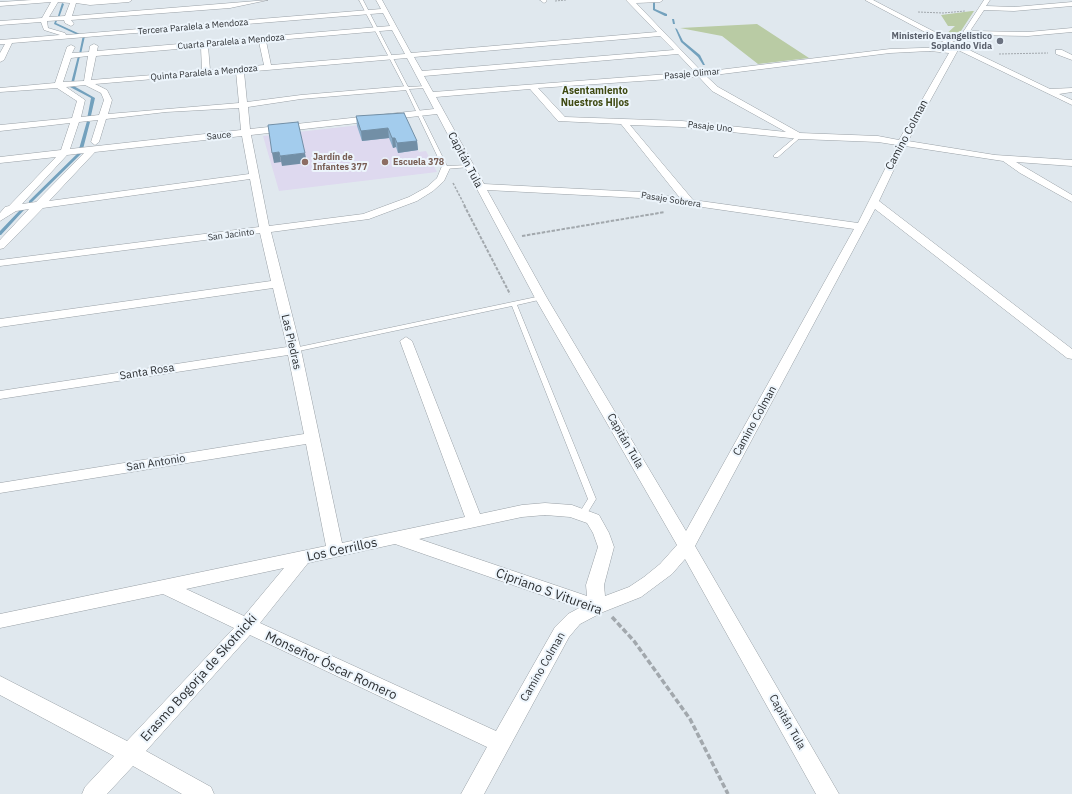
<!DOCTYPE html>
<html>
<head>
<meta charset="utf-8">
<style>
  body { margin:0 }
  canvas { display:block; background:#e0e8ee }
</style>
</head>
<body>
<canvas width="1072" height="794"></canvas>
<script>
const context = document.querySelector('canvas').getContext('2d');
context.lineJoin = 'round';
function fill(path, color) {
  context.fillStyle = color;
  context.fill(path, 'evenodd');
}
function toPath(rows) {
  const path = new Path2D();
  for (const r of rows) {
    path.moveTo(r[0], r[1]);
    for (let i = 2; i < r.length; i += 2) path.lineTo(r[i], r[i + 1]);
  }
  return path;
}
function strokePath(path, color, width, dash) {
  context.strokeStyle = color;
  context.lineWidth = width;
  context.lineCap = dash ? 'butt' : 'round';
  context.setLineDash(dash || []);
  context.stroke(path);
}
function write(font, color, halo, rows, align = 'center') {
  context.font = font + ' "IBM Plex Sans",sans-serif';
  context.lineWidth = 4;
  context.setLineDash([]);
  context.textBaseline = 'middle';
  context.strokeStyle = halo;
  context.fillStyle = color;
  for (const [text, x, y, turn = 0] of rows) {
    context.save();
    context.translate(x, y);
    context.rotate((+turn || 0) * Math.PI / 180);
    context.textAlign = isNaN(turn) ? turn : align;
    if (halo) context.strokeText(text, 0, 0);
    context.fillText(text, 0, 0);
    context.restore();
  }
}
const education = toPath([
  [404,120,419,152,426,151,437,172,279,191,263,136]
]);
const green = toPath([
  [972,11,974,11,957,37,943,37,955,26,948,26,941,15],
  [757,24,809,58,758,64,722,36,680,28]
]);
const stream = toPath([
  [653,1,655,2,655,9,667,14,667,16,665,16,653,10,653,1],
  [62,3,64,4,59,18,57,19,62,3],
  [672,19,674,19,675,24,673,24,672,19],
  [56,20,57,21,56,23,82,35,80,36,54,24,55,21,56,20],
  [675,28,677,29,683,41,700,55,705,65,703,65,698,57,681,42,675,28],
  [83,35,85,36,81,54,80,55,79,54,83,35],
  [79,55,80,56,74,82,71,83,78,56,79,55],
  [70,85,72,85,95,98,90,120,87,119,91,98,70,87,70,85],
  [87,121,90,122,83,149,81,150,79,149,87,121],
  [79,152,82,153,31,203,29,203,29,201,79,152],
  [21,209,22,209,24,210,1,235,0,235,0,231,21,209]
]);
const pathFar3 = toPath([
  [555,1,566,0],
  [918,12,943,13,965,11],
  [999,54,1048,53]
]);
const pathFar2 = toPath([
  [453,183,465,206]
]);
const pathFar1 = toPath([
  [464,205,510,294],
  [522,236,665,212]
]);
const path = toPath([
  [612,617,634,641,690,719,728,794]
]);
const service = toPath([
  [359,0,363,0,408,87,426,86,428,87,426,88,409,89,447,166,468,165,470,165,470,167,445,169,443,168,405,88,359,0],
  [798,135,802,136,778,157,774,157,774,155,798,135],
  [541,296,543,297,544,298,543,299,517,305,596,499,585,517,582,518,579,517,578,515,588,499,512,306,294,352,291,350,294,348,541,296]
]);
const minor = toPath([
  [32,0,132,0,129,2,90,5,76,3,72,16,268,0,230,8,71,20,74,24,71,26,65,23,64,20,47,21,48,28,65,33,66,35,381,9,376,0,382,0,411,53,657,32,626,0,663,0,660,2,636,3,702,72,890,49,953,47,865,0,873,0,956,43,984,0,990,0,986,6,1014,7,1072,2,1072,6,1014,11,984,10,970,31,1028,32,1072,28,1072,32,1028,36,968,35,961,46,1050,89,1072,88,1072,92,1059,94,1072,100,1072,105,958,50,908,141,995,155,1072,160,1072,166,1016,162,1072,195,1072,202,1020,173,1003,161,905,146,879,201,1072,349,1072,359,1067,358,875,209,695,546,839,794,816,794,685,559,672,574,641,597,603,612,580,624,569,637,484,794,461,794,487,747,250,635,146,751,211,787,214,794,182,794,133,766,107,794,82,794,85,787,114,756,0,695,0,676,127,741,234,628,163,594,0,628,0,614,326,546,306,444,0,493,0,483,304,434,288,355,0,399,0,391,287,347,273,288,0,327,0,319,271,281,260,233,0,266,0,260,259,227,250,179,43,208,4,248,0,249,0,240,29,209,16,211,0,221,0,213,5,207,9,206,56,157,0,163,0,157,61,150,70,123,0,131,0,125,72,118,77,101,57,88,0,92,0,88,55,83,67,47,71,45,75,47,72,53,89,52,90,46,94,44,98,46,97,51,390,26,383,13,12,43,4,60,0,62,0,53,5,44,0,44,0,40,60,35,44,30,41,22,0,25,0,21,42,18,51,2,0,6,0,2,32,0],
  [58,2,70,3,65,16,49,17,58,2],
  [392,30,405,54,271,65,266,41,392,30],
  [660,36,674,50,422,71,414,57,660,36],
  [259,42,264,65,210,70,208,46,259,42],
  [201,47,202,71,91,80,96,56,201,47],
  [930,51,949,53,899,140,878,136,800,133,718,87,706,76,890,53,930,51],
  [678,54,695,72,433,92,424,76,678,54],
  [88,56,84,81,63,82,71,58,88,56],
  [407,58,434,109,250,129,248,107,301,99,407,90,411,88,407,86,301,95,247,102,244,72,407,58],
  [236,72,239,103,108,114,112,100,107,90,95,84,236,72],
  [699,77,712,91,786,132,682,121,565,117,538,88,699,77],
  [85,85,101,93,104,100,99,115,81,117,85,100,66,87,85,85],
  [530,89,558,121,621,124,680,198,640,192,484,184,436,97,530,89],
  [239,108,241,130,70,149,79,122,98,120,91,142,95,145,99,142,106,119,166,112,239,108],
  [437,114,475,186,474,187,477,189,535,298,677,545,660,564,644,577,629,587,605,596,604,585,614,547,609,533,599,515,572,505,545,503,522,505,480,514,412,341,406,337,400,341,465,517,342,543,301,350,271,232,369,219,417,201,433,191,444,181,450,168,445,165,442,166,437,178,427,187,409,197,363,214,269,226,251,135,437,114],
  [630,125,682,127,800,139,878,142,897,145,858,223,693,200,630,125],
  [242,136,249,174,49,201,95,152,242,136],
  [84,153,36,202,22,204,67,155,84,153],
  [487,190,640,198,854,229,686,531,547,298,487,190],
  [545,515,570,517,587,523,593,533,598,547,586,585,587,596,419,539,522,517,545,515],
  [395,544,579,608,568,614,555,627,496,731,260,623,308,563,395,544],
  [284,568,244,616,186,589,284,568],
  [540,0,546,0,547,1,544,3,540,0],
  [1056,50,1062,50,1072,55,1072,60,1056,54,1056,50]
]);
const wall = toPath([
  [356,116,417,141,418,150,398,153,396,147,393,148,389,138,362,141,357,126]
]);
const shadedWall = toPath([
  [388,128,389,138,362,141,361,131],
  [392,138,395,138,396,147,393,148],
  [417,141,418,150,398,153,397,143],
  [279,152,281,162,274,163,272,153],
  [305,153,307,163,282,166,280,156]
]);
const building = toPath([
  [404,113,417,141,397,143,395,138,392,138,388,128,361,131,356,116,404,113],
  [298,122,305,153,280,156,279,152,272,153,268,125,298,122]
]);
const markers = [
  [1000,41,4,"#6b7280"],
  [305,162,4,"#8d6e63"],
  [385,162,4,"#8d6e63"]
];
const farStreetnames = [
  ["Tercera Paralela a Mendoza",193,27,-5],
  ["Cuarta Paralela a Mendoza",231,42,-5],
  ["Quinta Paralela a Mendoza",204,73,-5],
  ["Pasaje Olimar",692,74,-5],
  ["Pasaje Uno",710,127,6],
  ["Sauce",219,136,-6],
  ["Pasaje Sobrera",671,200,9],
  ["San Jacinto",231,235,-7]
];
const farWorshipnames = [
  ["Ministerio Evangelistico",992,36],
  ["Soplando Vida",992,46]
];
const farEducationnames = [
  ["Jardín de",313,157],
  ["Infantes 377",313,167],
  ["Escuela 378",393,162]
];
const farNeighbourhoodnames = [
  ["Asentamiento",595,91],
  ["Nuestros Hijos",595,103]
];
const streetNames = [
  ["Camino Colman",907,135,-62],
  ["Capitán Tula",465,160,62],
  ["Las Piedras",291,342,77],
  ["Santa Rosa",147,372,-9],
  ["Camino Colman",755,421,-61],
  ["Capitán Tula",625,441,60],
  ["San Antonio",156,463,-9],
  ["Camino Colman",543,667,-60],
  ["Capitán Tula",787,722,60]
];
const nearStreetnames = [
  ["Los Cerrillos",342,550,-12],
  ["Cipriano S Vitureira",549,592,20],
  ["Monseñor Óscar Romero",331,666,25],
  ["Erasmo Bogorja de Skotnicki",199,678,-48]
];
fill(education, '#ded9ef');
fill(green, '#b9cba4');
fill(stream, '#73a1bd');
strokePath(service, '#99a0a6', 1);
strokePath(minor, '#99a0a6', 1);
strokePath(pathFar3, '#a2a8ad', 1, [2, 1]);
strokePath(pathFar2, '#a2a8ad', 1.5, [2.5, 1.5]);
strokePath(pathFar1, '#a2a8ad', 2, [3.5, 1.5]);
strokePath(path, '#a2a8ad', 3.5, [5.5, 2.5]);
fill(service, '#fff');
fill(minor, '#fff');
fill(wall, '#8cafcc');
fill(shadedWall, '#728fa6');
fill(building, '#a3cced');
strokePath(building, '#728fa6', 1);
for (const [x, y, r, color] of markers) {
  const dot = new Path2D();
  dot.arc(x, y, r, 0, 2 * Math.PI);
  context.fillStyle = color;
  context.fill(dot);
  strokePath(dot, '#edf5fc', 1.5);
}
write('9px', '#2c2f32', '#edf5fc', farStreetnames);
write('bold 9px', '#5b616d', '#edf5fc', farWorshipnames, 'right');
write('bold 9px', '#785e54', '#edf5fc', farEducationnames, 'left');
write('bold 10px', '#3f4a12', '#edf5fc', farNeighbourhoodnames);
write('11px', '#2c2f32', '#edf5fc', streetNames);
write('13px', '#2c2f32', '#edf5fc', nearStreetnames);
</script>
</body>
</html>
